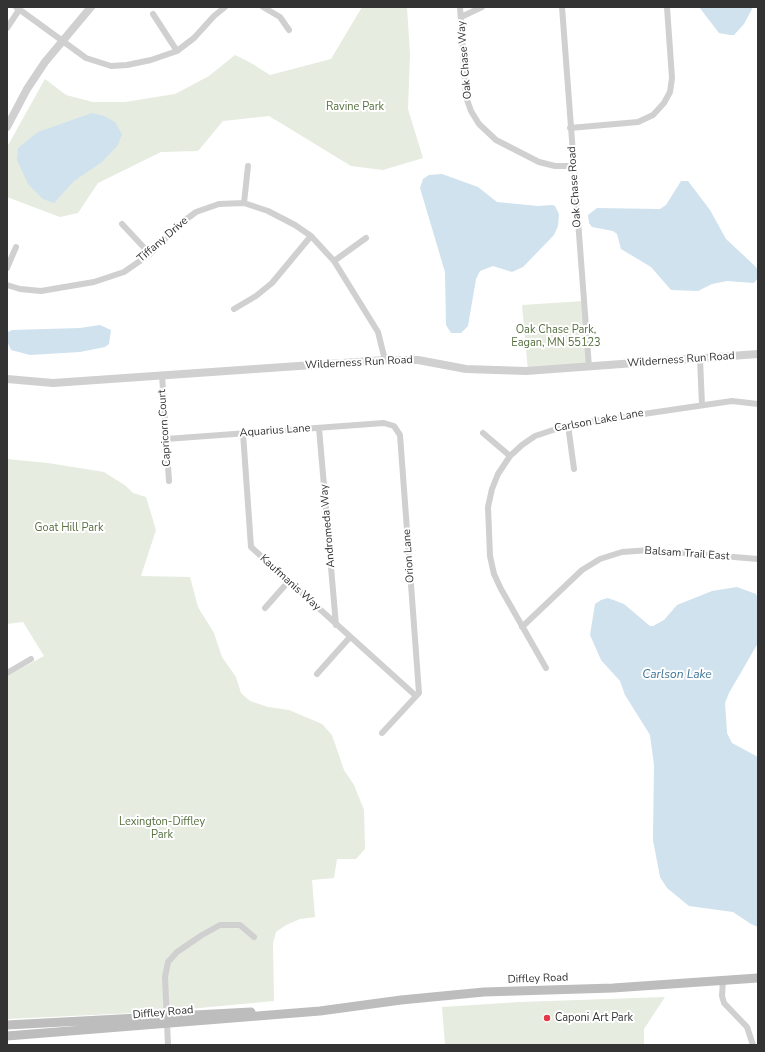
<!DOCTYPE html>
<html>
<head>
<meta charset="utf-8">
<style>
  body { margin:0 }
  #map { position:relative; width:765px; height:1052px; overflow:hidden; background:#fff; font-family:"Nunito Sans",sans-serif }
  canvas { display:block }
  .frame { position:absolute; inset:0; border:8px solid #333; pointer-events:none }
</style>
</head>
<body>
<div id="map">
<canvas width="765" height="1052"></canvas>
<div class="frame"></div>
</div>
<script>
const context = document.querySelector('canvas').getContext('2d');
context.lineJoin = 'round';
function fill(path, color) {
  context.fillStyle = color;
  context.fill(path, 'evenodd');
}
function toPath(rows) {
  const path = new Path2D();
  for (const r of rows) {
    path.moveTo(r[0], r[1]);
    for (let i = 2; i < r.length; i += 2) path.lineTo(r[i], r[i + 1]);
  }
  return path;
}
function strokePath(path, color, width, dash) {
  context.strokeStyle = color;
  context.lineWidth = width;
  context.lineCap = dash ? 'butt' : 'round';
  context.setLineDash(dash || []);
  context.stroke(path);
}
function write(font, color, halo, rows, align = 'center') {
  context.font = font + ' "Nunito Sans",sans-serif';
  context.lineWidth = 4;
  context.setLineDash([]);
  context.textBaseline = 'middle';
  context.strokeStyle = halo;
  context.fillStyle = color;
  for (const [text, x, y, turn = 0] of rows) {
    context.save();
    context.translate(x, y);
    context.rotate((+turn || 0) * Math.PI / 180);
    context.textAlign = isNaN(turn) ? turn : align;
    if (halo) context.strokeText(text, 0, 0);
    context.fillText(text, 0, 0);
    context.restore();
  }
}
const green = toPath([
  [362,7,407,7,410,54,408,109,423,158,383,170,351,166,269,116,223,121,198,151,161,152,98,183,78,213,60,217,7,197,7,147,45,79,66,95,93,102,125,102,175,94,209,76,235,55,251,63,270,75,331,59],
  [584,301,589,367,528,371,522,305],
  [7,459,48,463,104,472,126,486,133,493,146,497,156,530,141,576,190,577,198,607,214,633,222,657,236,677,241,693,250,701,268,707,289,710,322,724,332,735,344,770,354,785,364,810,365,849,356,859,337,859,334,878,312,880,315,917,300,919,286,925,276,932,273,943,274,1001,157,1012,7,1019,7,676,44,656,23,622,7,624],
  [665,997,644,1029,644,1045,445,1045,442,1007,520,1002]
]);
const water = toPath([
  [699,7,753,7,744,24,734,35,730,35,719,33],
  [92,113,104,116,115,122,122,134,118,145,102,162,74,181,54,203,43,199,28,184,17,160,18,148,38,132],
  [442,174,478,187,497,202,538,206,552,205,555,206,559,214,558,226,554,235,523,267,512,272,493,266,480,271,476,279,468,326,461,333,451,333,446,325,445,272,420,188,423,179,429,175],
  [681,181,688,181,710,210,726,239,755,266,758,270,758,278,754,283,727,281,712,284,698,291,671,290,651,267,621,249,617,234,613,231,592,227,589,223,588,215,597,208,660,209,666,205],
  [100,325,111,330,109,344,105,347,80,352,30,355,11,350,7,341,8,332,12,330,80,328],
  [737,587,756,594,758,599,758,643,729,693,725,703,727,733,732,743,758,757,758,927,751,924,733,912,689,906,667,888,660,877,653,840,654,765,650,735,625,695,620,681,601,660,590,635,595,604,601,600,608,598,624,604,650,626,653,626,664,620,677,605,712,591]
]);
const minor = toPath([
  [16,7,86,58,111,66,127,65,151,60,177,51,194,38,214,16,225,7],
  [263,7,280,17,289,30],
  [460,7,466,97,471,111,479,124,496,140,539,162,555,166,573,166],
  [562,7,589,367],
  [153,14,177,51],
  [461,17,482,7],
  [7,28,19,10],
  [570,128,638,122,653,115,664,103,670,92,672,78,667,7],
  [244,203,248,166],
  [122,224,150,254],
  [334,261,366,238],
  [7,268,16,247],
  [7,285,20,289,41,291,94,282,124,272,150,254,180,224,196,212,219,204,244,203,268,211,295,225,311,236,334,261,378,332,385,360],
  [234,309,256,296,272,283,311,236],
  [700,359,702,405],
  [162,375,169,481],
  [568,425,574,469],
  [319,428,336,625],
  [243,433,251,547,416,696],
  [483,433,510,456],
  [166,439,384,423,394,426,400,435,419,693,382,733],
  [265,608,288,582],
  [522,627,582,570,600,559,622,552,650,550,758,559],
  [546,668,501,589,494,574,490,556,488,507,492,489,498,474,510,456,522,445,535,436,568,425,732,401,758,404],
  [7,673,31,659],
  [317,674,350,637],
  [723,980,722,996,724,1003,747,1027,753,1045],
  [168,1045,165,977,168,962,177,952,202,935,220,925,240,925,254,937]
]);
const tertiary = toPath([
  [7,127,27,89,45,62,91,7],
  [7,379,53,383,385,360,418,360,466,369,526,371,758,354]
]);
const secondary = toPath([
  [7,1025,251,1012],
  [7,1036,320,1011,401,1000,484,992,613,988,758,978]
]);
const markers = [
  [547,1018,4,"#e63946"]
];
const streetNames = [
  ["Oak Chase Way",465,60,-95],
  ["Oak Chase Road",575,187,-94],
  ["Tiffany Drive",163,240,-41],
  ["Wilderness Run Road",681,360,-4],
  ["Wilderness Run Road",359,363,-3],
  ["Carlson Lake Lane",599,421,-10],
  ["Capricorn Court",165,428,-94],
  ["Aquarius Lane",275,431,-4],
  ["Andromeda Way",328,526,-95],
  ["Balsam Trail East",687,554,4],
  ["Orion Lane",409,556,-94],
  ["Kaufmanis Way",290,583,42],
  ["Diffley Road",538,979,-2],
  ["Diffley Road",163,1013,-5]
];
const parkNames = [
  ["Ravine Park",355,107],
  ["Oak Chase Park,",556,330],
  ["Eagan, MN 55123",556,343],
  ["Goat Hill Park",69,528],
  ["Lexington-Diffley",162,822],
  ["Park",162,835]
];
const poiNames = [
  ["Caponi Art Park",555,1018]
];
const waterNames = [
  ["Carlson Lake",677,675]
];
fill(green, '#e6ecdf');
fill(water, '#cfe2ee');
strokePath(minor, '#d0d0d0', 6);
strokePath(tertiary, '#d0d0d0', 8);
strokePath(secondary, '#bdbdbd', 9);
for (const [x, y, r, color] of markers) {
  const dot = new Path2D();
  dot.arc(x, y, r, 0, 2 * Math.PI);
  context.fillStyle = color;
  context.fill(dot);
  strokePath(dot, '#fff', 1.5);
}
write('11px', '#333', '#fff', streetNames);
write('11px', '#56703f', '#fff', parkNames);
write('11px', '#333', '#fff', poiNames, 'left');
write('italic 12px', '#3f7597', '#fff', waterNames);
</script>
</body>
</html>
